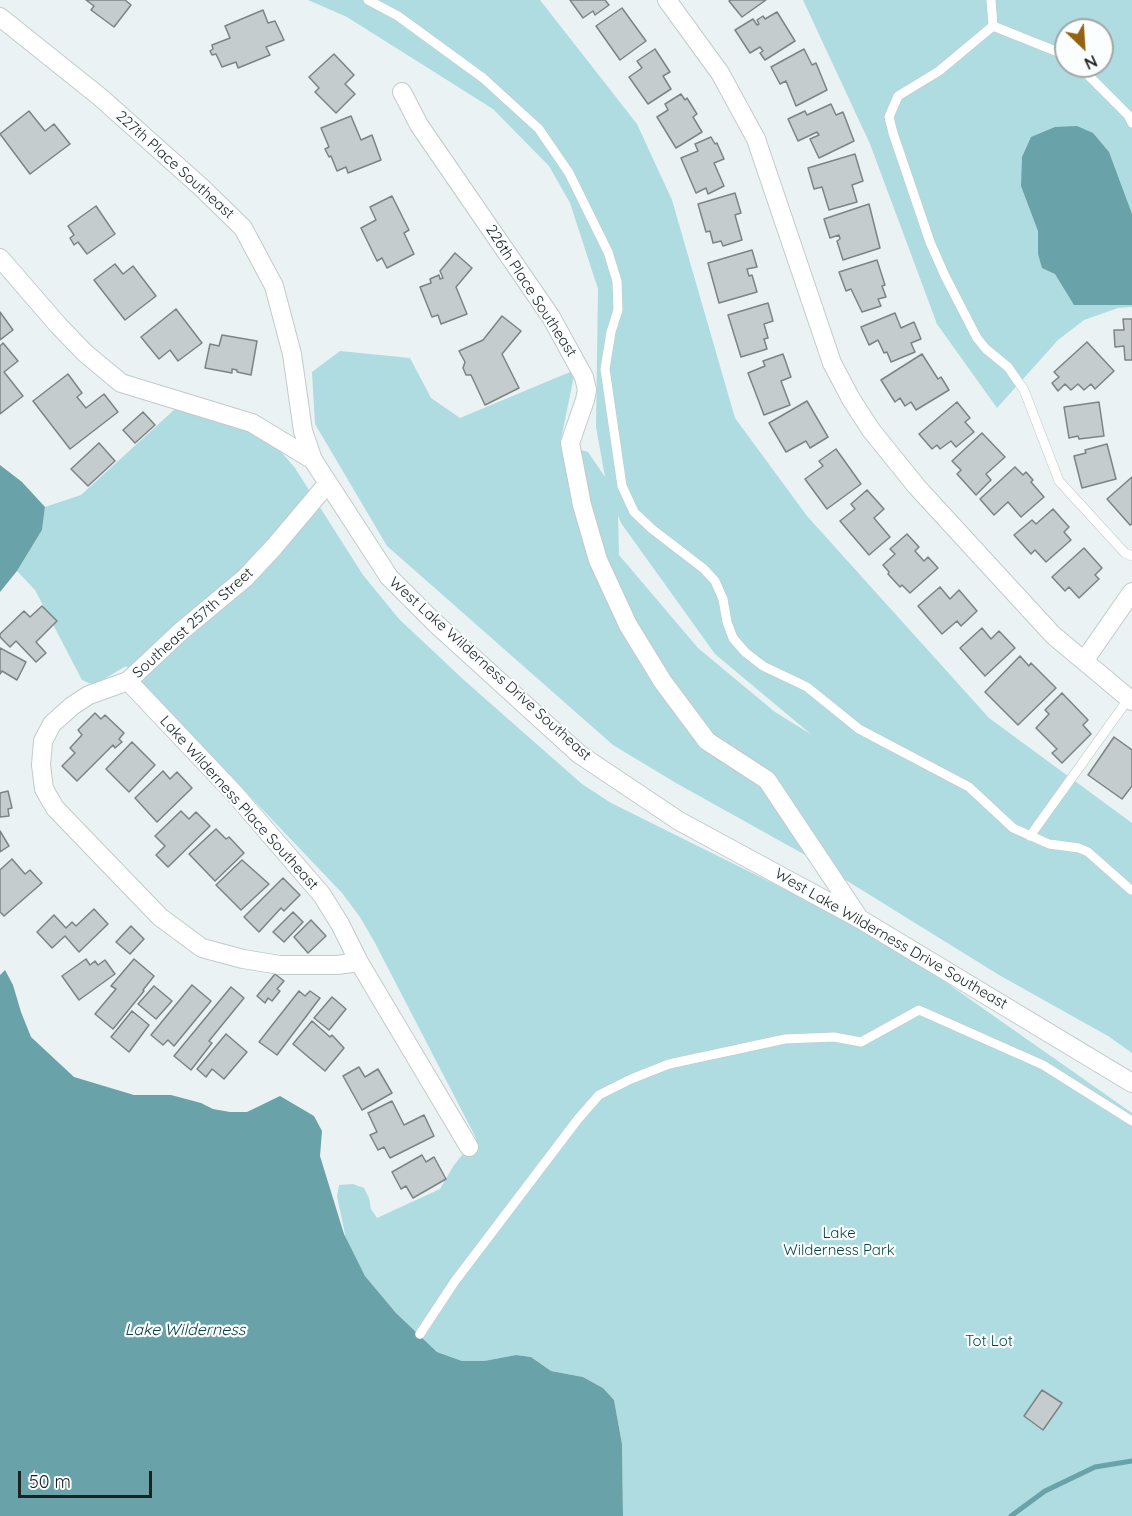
<!DOCTYPE html>
<html>
<head>
<meta charset="utf-8">
<style>
  body { margin:0 }
  #map { position:relative; width:1132px; height:1516px; overflow:hidden; background:#eaf2f3; font-family:Quicksand,sans-serif }
  canvas { display:block }
  .north { position:absolute; left:1054px; top:18px; width:60px; height:60px; box-sizing:border-box; background:#fbfeff; border:2px solid #a3a6a6; border-radius:50%; rotate:155deg; font-size:16px; font-weight:700; line-height:24px; text-align:center; color:#1e2121 }
  .north::after { content:''; display:block; margin:auto; width:21px; height:27px; background:#936312; clip-path:polygon(50% 0,100% 100%,50% 72%,0 100%) }
  .scale { position:absolute; left:18px; top:1471px; width:134px; height:27px; box-sizing:border-box; border:3px solid #1e2121; border-top:0; padding-left:8px; font-size:18px; line-height:21px; white-space:nowrap; color:#1e2121; -webkit-text-stroke:4px #fbfeff; paint-order:stroke }
</style>
</head>
<body>
<div id="map">
<canvas width="1132" height="1516"></canvas>
<div class="north">N</div>
<div class="scale">50 m</div>
</div>
<script>
const context = document.querySelector('canvas').getContext('2d');
context.lineJoin = 'round';
function fill(path, color) {
  context.fillStyle = color;
  context.fill(path, 'evenodd');
}
function toPath(rows) {
  const path = new Path2D();
  for (const r of rows) {
    path.moveTo(r[0], r[1]);
    for (let i = 2; i < r.length; i += 2) path.lineTo(r[i], r[i + 1]);
  }
  return path;
}
function strokePath(path, color, width, dash) {
  context.strokeStyle = color;
  context.lineWidth = width;
  context.lineCap = dash ? 'butt' : 'round';
  context.setLineDash(dash || []);
  context.stroke(path);
}
function write(font, color, halo, rows, align = 'center') {
  context.font = font + ' Quicksand,sans-serif';
  context.lineWidth = 4.5;
  context.setLineDash([]);
  context.textBaseline = 'middle';
  context.strokeStyle = halo;
  context.fillStyle = color;
  for (const [text, x, y, turn = 0] of rows) {
    context.save();
    context.translate(x, y);
    context.rotate((+turn || 0) * Math.PI / 180);
    context.textAlign = isNaN(turn) ? turn : align;
    if (halo) context.strokeText(text, 0, 0);
    context.fillText(text, 0, 0);
    context.restore();
  }
}
const green = toPath([
  [308,0,540,0,637,124,672,200,735,418,807,516,989,718,1132,823,1132,1053,1108,1036,999,975,807,856,676,783,613,745,387,546,315,424,312,372,340,351,410,358,431,398,460,418,570,372,574,376,560,444,588,452,605,477,596,427,598,289,570,203,549,166,493,109,347,17],
  [618,515,621,523,715,654,812,735,775,712,698,648,619,555],
  [803,0,1132,0,1132,307,1118,308,1084,320,1058,340,997,408,937,324,870,144],
  [1066,30,1102,30,1102,66,1066,66],
  [175,409,239,424,276,446,295,468,363,575,399,619,465,681,582,784,611,803,853,923,914,960,1132,1113,1132,1516,623,1516,622,1444,614,1400,603,1388,583,1377,551,1371,531,1357,516,1355,484,1361,462,1361,437,1352,396,1313,365,1276,346,1239,337,1196,339,1185,353,1184,364,1188,369,1198,371,1209,377,1218,440,1189,454,1165,476,1138,375,943,360,917,342,893,126,666,94,685,82,680,35,590,17,571,42,530,45,507,81,495]
]);
const water = toPath([
  [1077,126,1093,133,1109,152,1132,214,1132,305,1074,305,1055,274,1042,268,1038,254,1038,231,1021,186,1022,157,1031,137,1055,127],
  [0,465,22,482,45,507,42,530,17,571,0,592],
  [5,970,13,985,21,1012,31,1037,74,1077,134,1095,171,1095,201,1103,213,1109,230,1112,247,1112,280,1096,314,1116,322,1131,320,1156,344,1234,365,1276,396,1313,437,1352,462,1361,484,1361,516,1355,531,1357,551,1371,583,1377,603,1388,614,1400,622,1444,623,1516,0,1516,0,975]
]);
const stream = toPath([
  [1011,1516,1045,1491,1095,1467,1132,1461]
]);
const building = toPath([
  [86,0,125,0,131,5,114,27,91,10,94,6,86,0],
  [570,0,605,0,609,5,595,15,593,11,583,18,570,0],
  [731,0,766,0,742,17,729,1,731,0],
  [622,8,646,41,620,60,596,26,622,8],
  [263,10,268,23,275,21,284,40,266,47,270,55,238,68,236,62,222,67,216,54,212,55,210,51,213,49,212,45,230,38,225,26,263,10],
  [777,12,795,41,765,60,760,53,763,51,760,47,750,53,735,30,753,19,757,25,759,24,757,20,763,16,765,19,777,12],
  [655,49,670,72,663,76,671,89,648,104,629,77,642,68,637,61,655,49],
  [804,49,812,65,816,63,827,90,796,106,786,81,780,84,771,67,804,49],
  [334,54,354,75,345,84,355,94,336,113,315,92,319,88,309,77,334,54],
  [681,94,685,100,687,98,697,114,693,117,702,132,676,148,657,117,668,110,665,104,681,94],
  [831,104,836,115,843,112,854,141,819,158,810,139,819,135,817,132,798,141,788,119,805,111,807,115,831,104],
  [29,111,45,131,54,124,70,144,30,174,0,134,29,111],
  [351,116,361,140,372,135,381,160,348,173,346,167,337,171,331,156,329,157,325,149,329,147,321,128,351,116],
  [711,137,715,144,717,143,724,159,714,163,724,186,708,194,706,188,696,193,681,158,698,151,695,144,711,137],
  [855,154,863,181,852,185,857,202,829,210,822,187,814,189,808,168,855,154],
  [735,193,741,213,735,215,742,240,723,246,721,241,713,243,710,231,706,232,698,204,735,193],
  [392,196,409,230,404,233,414,254,387,268,382,258,377,261,361,228,376,220,370,207,392,196],
  [869,204,880,248,843,260,837,241,840,239,839,235,830,238,824,219,869,204],
  [96,206,115,234,87,254,78,242,74,245,70,238,74,235,68,226,96,206],
  [752,250,757,267,747,269,749,276,752,275,757,292,719,303,708,263,752,250],
  [455,253,472,268,456,287,467,314,441,324,438,315,432,317,420,287,431,283,430,279,439,275,440,279,443,278,440,271,455,253],
  [877,260,885,285,882,286,886,297,878,299,881,306,862,312,851,289,846,291,839,272,877,260],
  [115,264,123,274,133,266,156,296,125,320,94,280,115,264],
  [768,303,773,321,764,324,768,338,764,339,767,349,741,357,728,315,768,303],
  [176,309,202,343,178,361,170,350,159,359,141,337,176,309],
  [0,312,13,330,0,340,0,312],
  [895,313,901,328,914,322,921,339,911,343,915,352,891,362,887,352,884,353,878,340,869,345,861,327,895,313],
  [502,316,521,331,502,354,519,388,485,405,471,375,466,375,463,368,465,362,459,351,483,340,502,316],
  [1123,319,1132,319,1132,360,1125,360,1124,346,1115,347,1114,330,1124,330,1123,319],
  [222,335,257,341,251,375,237,372,237,370,232,369,232,373,205,368,210,344,219,346,222,335],
  [1087,342,1114,371,1095,389,1091,384,1084,390,1078,384,1071,390,1065,384,1058,391,1052,383,1059,377,1054,372,1087,342],
  [3,343,18,361,4,372,23,396,0,414,0,346,3,343],
  [783,354,791,377,781,381,790,405,764,415,748,373,765,366,763,361,783,354],
  [922,354,938,379,941,377,949,390,916,410,911,402,905,406,900,398,895,402,881,380,922,354],
  [68,374,82,393,77,397,86,408,104,394,118,412,70,449,33,401,68,374],
  [807,401,828,437,810,448,806,441,786,452,769,423,807,401],
  [957,402,970,418,965,422,974,432,956,447,951,441,940,449,937,445,932,449,919,434,957,402],
  [1099,402,1104,436,1079,439,1078,436,1069,438,1064,407,1099,402],
  [143,412,155,425,135,443,123,430,143,412],
  [982,433,1005,457,986,474,991,480,976,495,957,474,961,470,952,461,982,433],
  [99,443,115,461,88,486,71,469,99,443],
  [1107,444,1116,479,1082,488,1074,456,1086,453,1085,450,1107,444],
  [836,449,861,484,827,509,805,479,823,466,819,461,836,449],
  [1015,467,1023,475,1026,472,1033,480,1031,482,1044,497,1021,517,1008,502,994,515,980,499,1015,467],
  [1132,477,1132,524,1130,525,1107,499,1132,477],
  [867,490,884,509,874,518,890,537,869,555,840,521,855,509,851,504,867,490],
  [1053,509,1069,527,1064,532,1071,540,1046,562,1035,550,1031,554,1014,535,1032,520,1036,524,1053,509],
  [907,534,919,547,915,551,924,561,928,557,938,568,910,593,902,585,900,587,888,574,889,572,883,565,895,554,890,549,907,534],
  [1084,548,1102,568,1095,575,1099,579,1079,598,1069,587,1065,591,1052,577,1084,548],
  [940,587,950,599,959,590,977,611,961,626,957,621,942,634,918,606,940,587],
  [42,606,57,621,36,642,46,653,36,662,16,641,10,647,0,637,0,634,24,611,30,617,42,606],
  [982,628,991,639,999,631,1015,648,985,676,960,648,982,628],
  [0,648,26,662,17,680,2,671,0,674,0,648],
  [1020,656,1029,666,1031,663,1056,688,1018,725,985,692,1020,656],
  [1062,693,1088,720,1083,725,1091,734,1062,763,1052,753,1057,749,1036,728,1049,714,1045,710,1062,693],
  [95,713,101,719,105,715,124,733,119,739,122,742,115,748,113,745,77,781,62,766,75,753,70,748,82,735,78,730,95,713],
  [1114,737,1132,750,1132,786,1122,799,1088,775,1114,737],
  [132,742,155,765,129,792,106,769,132,742],
  [163,771,170,779,177,772,192,788,157,822,135,798,163,771],
  [8,791,12,808,8,809,9,816,0,817,0,793,8,791],
  [181,811,189,819,196,812,210,826,168,867,156,855,165,846,155,836,181,811],
  [216,829,226,839,229,837,244,853,215,881,189,854,216,829],
  [0,831,9,846,0,852,0,831],
  [12,859,25,874,30,870,42,883,4,916,0,912,0,870,12,859],
  [242,860,269,884,241,910,216,885,242,860],
  [283,878,300,895,284,911,281,908,259,932,244,917,283,878],
  [94,909,108,924,79,952,65,936,52,948,37,932,54,915,66,928,72,922,76,926,94,909],
  [293,912,303,922,284,942,273,932,293,912],
  [311,920,326,936,308,953,294,937,311,920],
  [131,926,144,939,130,954,116,942,131,926],
  [86,959,90,965,95,961,98,965,105,960,115,974,79,1000,62,976,86,959],
  [134,959,154,976,143,990,144,991,113,1029,95,1014,116,989,111,986,134,959],
  [275,974,284,981,277,989,280,991,272,1001,268,998,265,1003,257,996,275,974],
  [192,985,211,1001,174,1046,168,1040,163,1045,151,1035,192,985],
  [154,986,172,1001,156,1019,138,1004,154,986],
  [231,987,244,998,209,1041,212,1043,191,1070,174,1056,231,987],
  [299,991,305,996,310,991,320,998,277,1055,259,1042,299,991],
  [332,997,346,1009,329,1030,314,1018,332,997],
  [132,1011,149,1025,129,1052,111,1037,132,1011],
  [312,1021,330,1037,332,1035,344,1048,325,1071,293,1044,312,1021],
  [226,1034,247,1052,224,1079,212,1069,206,1077,197,1069,226,1034],
  [359,1067,365,1077,378,1069,392,1093,362,1110,343,1076,359,1067],
  [392,1101,404,1125,424,1115,434,1136,390,1158,384,1147,378,1150,370,1135,377,1132,368,1113,392,1101],
  [422,1155,426,1162,434,1157,446,1179,413,1198,406,1186,401,1189,392,1172,422,1155],
  [1042,1390,1062,1403,1043,1430,1024,1416,1042,1390]
]);
const service = toPath([
  [368,0,398,16,483,78,539,129,569,173,608,252,617,281,618,310,611,332,605,369,622,486,634,512,652,529,704,569,715,581,723,599,727,622,733,638,745,652,763,666,807,687,859,729,969,787,1013,828,1049,844,1079,848,1088,852,1131,890],
  [991,0,993,26,939,71,898,96,889,117,893,133,930,242,945,276,977,338,986,349,1008,367,1024,390,1059,481,1125,553,1132,556],
  [993,26,1058,52,1066,58],
  [1077,66,1087,74,1128,115,1132,123],
  [1030,836,1129,698],
  [420,1334,455,1281,578,1119,599,1095,631,1079,669,1064,785,1039,834,1037,861,1042,919,1010,1043,1065,1132,1121]
]);
const minor = toPath([
  [667,0,720,73,756,139,832,363,851,399,871,430,917,487,1053,635,1132,701],
  [0,17,100,97,201,187,243,228,274,286,292,354,303,431,313,460],
  [402,92,419,125,551,317,584,377,587,390,585,400,570,443,582,505,598,560,628,625,663,682,707,741,767,780,857,915],
  [0,258,58,325,85,353,121,383,252,423,313,460,389,577,434,622,579,754,679,821,860,919,1132,1083],
  [328,483,274,547,245,578,179,633,128,681,89,695,72,706,52,724,43,741,41,765,44,789,55,808,160,917,202,948,243,959,280,965,337,965,359,962,469,1147],
  [1084,661,1132,592],
  [128,681,234,793,322,895,340,924,359,962]
]);
const streetNames = [
  ["227th Place Southeast",175,165,42],
  ["226th Place Southeast",531,291,57],
  ["Southeast 257th Street",193,623,-42],
  ["West Lake Wilderness Drive Southeast",490,669,42],
  ["Lake Wilderness Place Southeast",239,803,48],
  ["West Lake Wilderness Drive Southeast",891,939,30]
];
const parkNames = [
  ["Lake",839,1233],
  ["Wilderness Park",839,1250],
  ["Tot Lot",989,1341]
];
const waterNames = [
  ["Lake Wilderness",185,1330]
];
fill(green, '#aedce1');
fill(water, '#6aa2a9');
strokePath(stream, '#6aa2a9', 5);
fill(building, '#c4cccd');
strokePath(building, '#7c8484', 1.5);
strokePath(service, '#c2cacb', 10);
strokePath(minor, '#c2cacb', 20);
strokePath(service, '#fff', 9);
strokePath(minor, '#fff', 18);
write('15px', '#1e2121', '#fbfeff', streetNames);
write('15px', '#073f44', '#fbfeff', parkNames);
write('italic 16px', '#0a4046', '#fbfeff', waterNames);
</script>
</body>
</html>
